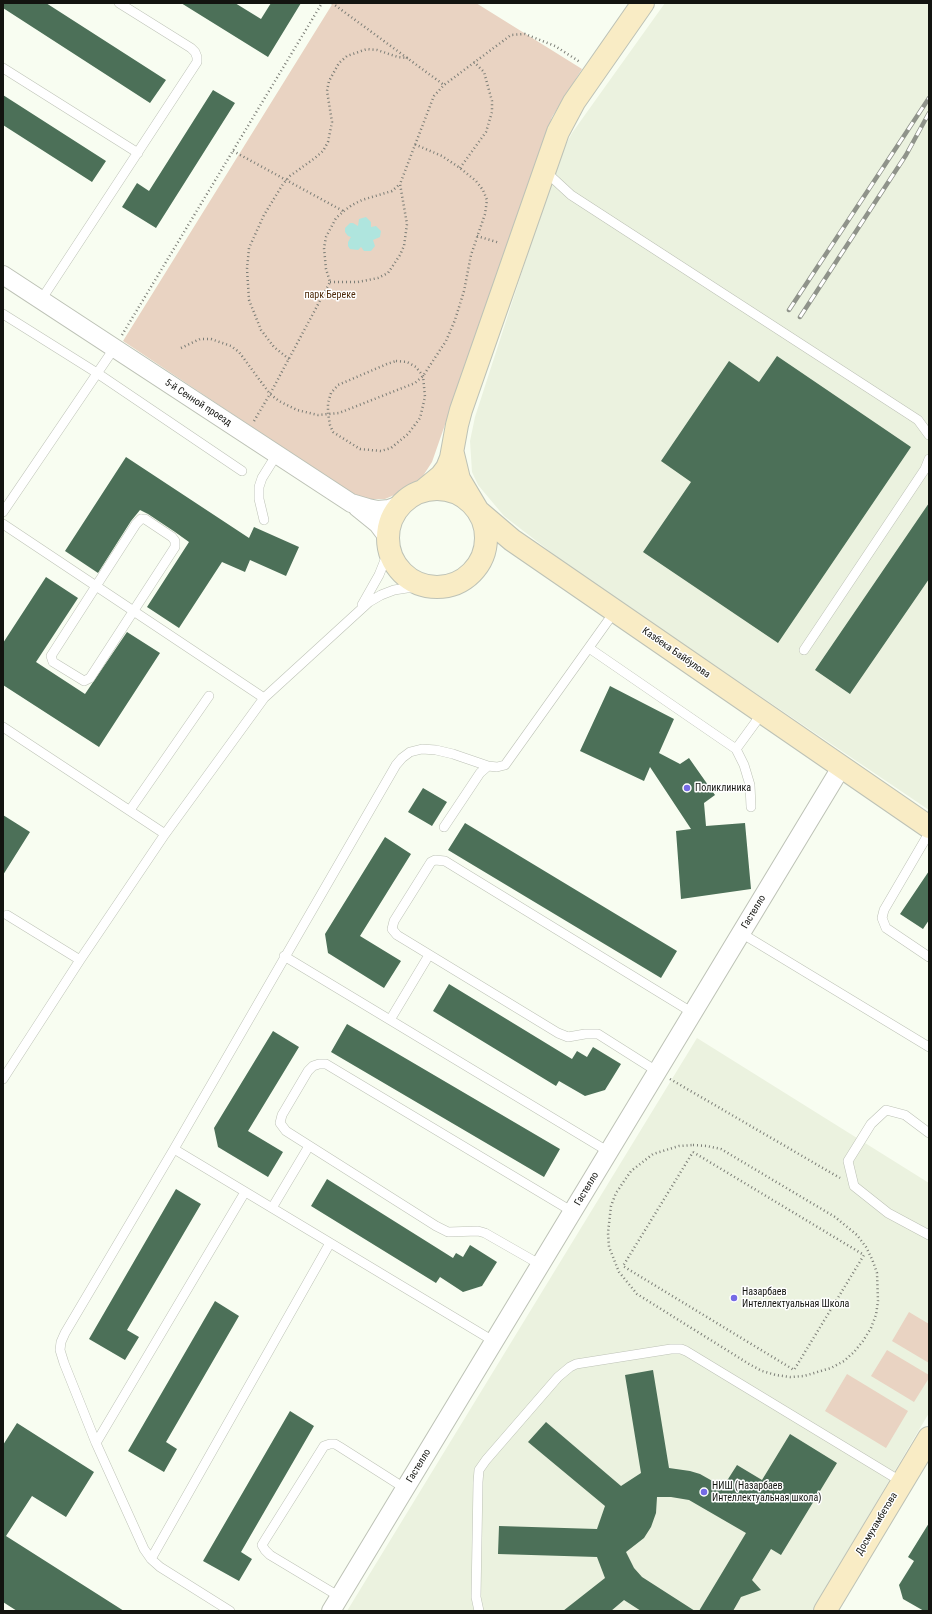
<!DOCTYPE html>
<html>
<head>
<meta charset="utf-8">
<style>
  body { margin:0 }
  #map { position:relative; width:932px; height:1614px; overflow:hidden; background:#f8fdf1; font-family:"Roboto Condensed",sans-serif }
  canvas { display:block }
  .frame { position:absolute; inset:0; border:4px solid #131410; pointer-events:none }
</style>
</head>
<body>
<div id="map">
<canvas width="932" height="1614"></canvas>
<div class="frame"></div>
</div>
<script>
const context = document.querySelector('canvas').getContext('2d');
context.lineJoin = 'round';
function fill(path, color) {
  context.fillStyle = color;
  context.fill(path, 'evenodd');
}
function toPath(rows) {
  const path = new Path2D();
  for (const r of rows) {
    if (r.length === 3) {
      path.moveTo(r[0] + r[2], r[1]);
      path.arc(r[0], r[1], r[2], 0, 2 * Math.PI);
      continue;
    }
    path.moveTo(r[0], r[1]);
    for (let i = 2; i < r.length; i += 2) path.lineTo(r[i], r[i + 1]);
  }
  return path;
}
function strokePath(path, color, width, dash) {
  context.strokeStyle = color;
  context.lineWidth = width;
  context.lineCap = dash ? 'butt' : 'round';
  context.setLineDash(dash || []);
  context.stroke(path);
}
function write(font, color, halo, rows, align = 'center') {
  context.font = font + ' "Roboto Condensed",sans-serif';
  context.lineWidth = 3;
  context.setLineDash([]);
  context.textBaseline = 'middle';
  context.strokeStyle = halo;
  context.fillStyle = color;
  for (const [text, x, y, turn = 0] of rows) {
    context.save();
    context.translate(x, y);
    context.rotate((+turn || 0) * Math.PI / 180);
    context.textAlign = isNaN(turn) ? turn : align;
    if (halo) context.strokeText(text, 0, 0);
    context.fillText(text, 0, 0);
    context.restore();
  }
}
const built = toPath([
  [665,3,929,3,929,810,578,573,504,516,478,485,472,472,470,441,475,417,559,157,572,133],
  [697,1038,929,1183,929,1413,812,1611,347,1611]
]);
const green = toPath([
  [333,3,476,3,582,69,552,117,432,462,421,479,406,490,385,499,360,499,123,341],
  [909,1312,929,1324,929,1363,892,1341],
  [887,1350,929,1375,929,1378,914,1402,871,1376],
  [847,1374,908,1411,886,1448,825,1411]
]);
const water = toPath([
  [366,217,371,222,371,227,376,226,381,231,380,237,373,240,375,246,371,251,364,251,361,247,358,250,350,249,348,246,348,242,351,237,348,236,345,232,345,228,350,223,353,223,358,226,359,219]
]);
const building = toPath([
  [3,3,46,3,166,80,150,103,3,8],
  [181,3,235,3,261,19,271,3,301,3,268,57],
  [213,90,235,103,156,228,122,207,137,183,149,191],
  [3,95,106,161,92,182,3,125],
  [777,356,911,447,778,643,643,552,691,482,661,461,729,361,759,382],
  [126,457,249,538,254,527,299,547,286,576,250,560,245,572,222,562,179,628,147,607,189,542,175,532,148,514,140,510,131,521,98,573,65,551],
  [929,503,929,579,850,694,815,670],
  [46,577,78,598,36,662,85,694,127,632,160,653,99,747,3,685,3,643],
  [610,686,674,719,659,753,680,764,689,758,715,795,704,803,706,826,745,823,751,889,681,899,676,831,691,829,650,767,644,781,580,751],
  [423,788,447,802,432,826,408,812],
  [3,815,30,832,3,875],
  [465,823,677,951,661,978,448,850],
  [385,837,411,854,360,936,401,961,384,988,328,953,325,934],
  [929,871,929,920,923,929,900,914],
  [449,984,572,1059,577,1051,587,1057,593,1047,621,1064,605,1090,585,1096,559,1081,556,1086,433,1011],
  [347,1024,560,1149,544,1177,331,1052],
  [273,1031,299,1047,248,1131,283,1152,268,1177,218,1147,214,1128],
  [327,1179,453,1258,456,1253,463,1257,470,1245,497,1262,482,1286,463,1292,440,1277,436,1283,311,1206],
  [176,1189,201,1204,127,1330,139,1337,125,1360,89,1339],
  [215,1301,239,1316,166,1442,177,1449,164,1472,128,1451],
  [653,1370,669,1468,690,1471,700,1474,723,1487,737,1465,762,1480,790,1434,837,1463,781,1555,771,1549,752,1580,761,1590,741,1597,733,1611,699,1611,746,1533,689,1500,671,1497,657,1497,656,1513,651,1527,644,1538,626,1552,634,1568,642,1577,695,1611,641,1611,624,1600,611,1611,563,1611,605,1578,597,1557,498,1554,499,1526,597,1529,605,1506,528,1442,546,1422,621,1486,641,1473,625,1375],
  [290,1411,314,1426,241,1552,252,1559,239,1581,203,1561],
  [17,1423,94,1472,66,1517,32,1496,6,1536,124,1611,17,1611,3,1602,3,1445],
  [929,1523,929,1611,924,1611,903,1599,899,1585,914,1561,908,1557]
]);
const path = toPath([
  [332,3,444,85],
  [233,151,343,211],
  [460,168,486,132,492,112,492,101,484,72,474,62],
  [477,236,500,243],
  [330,282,358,282,378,278,388,273,400,255,404,246,407,224,400,184,430,106,434,96,444,85,511,35,525,34,555,46,580,62],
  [122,335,322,3],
  [181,348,200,339,211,339,231,346,239,352,270,394,279,401,297,410,318,415,339,413,415,383,423,376,446,341,455,320,464,291,471,255,485,214,487,200,483,190,476,181,460,168,442,156,414,144],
  [289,359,274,347,261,330,249,300,247,269,249,248,264,215,283,184,290,176,315,158,323,151,328,142,332,122,327,91,329,81,339,63,347,56,367,49,377,50,398,57,408,58],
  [396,361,407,362,416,367,423,376,425,397,420,418,408,434,391,448,381,451,360,449,333,432,330,425,328,413,328,403,331,393,338,385,387,364,396,361],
  [254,421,270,394,330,282,326,269,324,248,326,237,336,218,344,211,352,205,362,200,392,191,400,184],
  [670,1079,840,1178],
  [693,1145,707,1146,721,1149,835,1217,857,1235,866,1247,872,1259,877,1273,878,1301,876,1315,871,1328,863,1341,854,1352,844,1361,831,1368,804,1376,790,1377,776,1375,762,1371,749,1364,637,1294,619,1272,609,1247,608,1233,611,1206,616,1193,631,1171,653,1154,679,1146,693,1145],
  [693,1152,864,1255,794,1370,623,1266,693,1152]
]);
const lane = toPath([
  [3,68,138,153],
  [545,171,571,195,918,420,929,435],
  [41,300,197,62,197,57,195,52,191,48,119,3],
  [3,314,97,373,242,471],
  [3,512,115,347],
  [141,519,145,519,172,537,175,541,175,547,90,678,84,681,53,662,51,656,136,524,141,519],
  [264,520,259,499,259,487,262,478,277,454],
  [3,524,264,698],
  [362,605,379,575,389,550],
  [589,648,736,749,763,712],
  [804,650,925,469,929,459],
  [3,727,165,834],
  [736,749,744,765,750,785,751,807],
  [130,810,209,696],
  [444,827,480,773,488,766],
  [929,833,884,910,882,918,886,928,929,957],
  [7,915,80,960],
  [741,933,929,1047],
  [284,956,609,1152],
  [390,1020,429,955],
  [658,1072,598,1034,585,1034,568,1037,558,1033,397,935,392,929,394,921,431,862,435,860,445,861,693,1013],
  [3,1079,80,960,165,834,264,698,369,602,381,595,394,590,407,588,435,587],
  [929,1133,905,1115,886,1110,871,1124,848,1161,854,1186,888,1213,929,1235],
  [174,1149,495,1342],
  [272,1208,309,1146],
  [541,1265,485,1233,478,1231,448,1232,436,1226,286,1131,280,1123,282,1115,308,1071,313,1066,319,1064,326,1064,573,1212],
  [96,1443,245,1192],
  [151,1559,144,1549,96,1443,64,1363,60,1350,61,1342,65,1333,174,1149,396,765,402,758,410,752,422,749,436,750,453,754,488,766,497,767,505,765,615,611],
  [340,1597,270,1555,265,1550,262,1545,265,1540,324,1446,330,1444,335,1444,340,1447,406,1489],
  [230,1611,160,1567,151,1559,330,1243],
  [479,1611,476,1597,478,1482,479,1470,486,1460,558,1377,570,1367,576,1364,671,1349,681,1349,686,1351,902,1482]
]);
const street = toPath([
  [3,275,351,503,368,508,378,510,389,509,400,505],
  [357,507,378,524,387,536],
  [331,1611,842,766]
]);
const secondary = toPath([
  [453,454,459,479,478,511,512,540,929,827],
  [437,538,49],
  [424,490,441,476,447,468,451,458,457,425,461,410,558,132,574,102,643,3],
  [825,1611,929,1438]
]);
const rail = toPath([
  [789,310,929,98],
  [800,317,906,155,929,113]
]);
const markers = [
  [687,788,4,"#756ae5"],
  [734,1298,4,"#756ae5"],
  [704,1492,4,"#756ae5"]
];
const parkNames = [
  ["парк Береке",330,295]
];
const streetNames = [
  ["5-й Сенной проезд",198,403,33],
  ["Казбека Байбулова",676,653,35],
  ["Гастелло",754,912,-59],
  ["Гастелло",587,1189,-59],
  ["Гастелло",419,1466,-59],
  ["Досмухамбетова",877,1524,-59]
];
const poiNames = [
  ["Поликлиника",695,788],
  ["Назарбаев",742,1292],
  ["Интеллектуальная Школа",742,1304],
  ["НИШ (Назарбаев",712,1486],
  ["Интеллектуальная школа)",712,1498]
];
fill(built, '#ebf2df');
fill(green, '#e9d3c2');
fill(water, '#afe5de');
fill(building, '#4c7058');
strokePath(lane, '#bdc2b6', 10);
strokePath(street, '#bdc2b6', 20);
strokePath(secondary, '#bdc2b6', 24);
strokePath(path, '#7b7d76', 2.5, [1, 3]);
strokePath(lane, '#fff', 9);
strokePath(street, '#fff', 18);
strokePath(secondary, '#f9ecc5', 22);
strokePath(rail, '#8f938a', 4.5);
strokePath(rail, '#fff', 3, [9]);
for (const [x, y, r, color] of markers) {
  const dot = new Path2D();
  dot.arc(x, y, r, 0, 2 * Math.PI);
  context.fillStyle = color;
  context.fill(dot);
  strokePath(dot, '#fff', 1.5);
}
write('10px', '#4e2a09', '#fff', parkNames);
write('10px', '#131410', '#fff', streetNames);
write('10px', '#131410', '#fff', poiNames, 'left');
</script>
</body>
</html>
